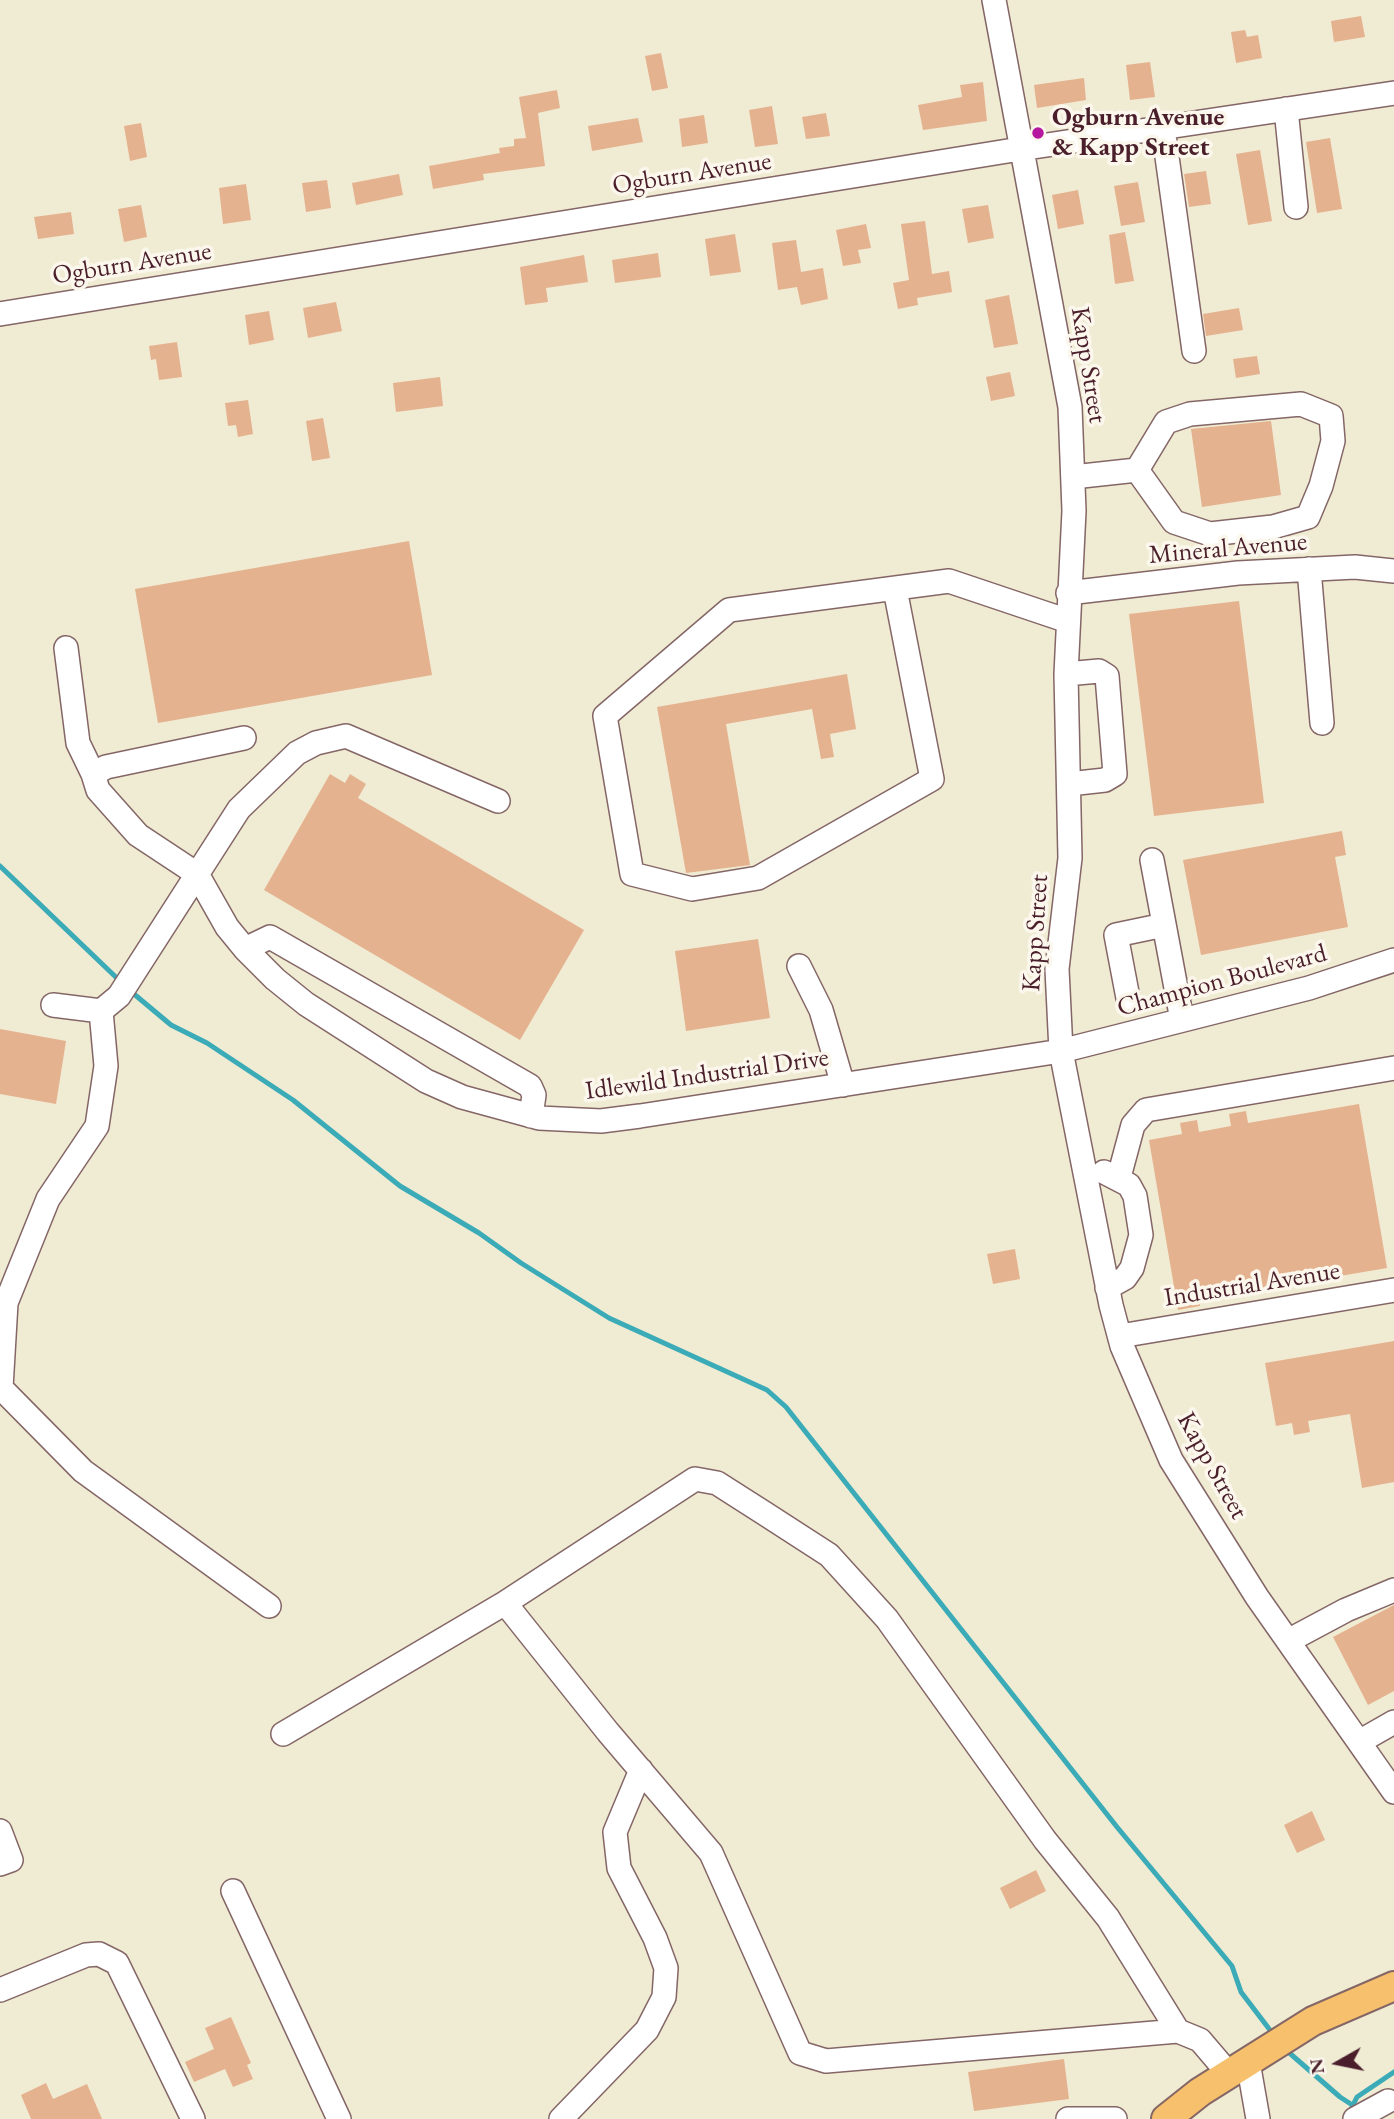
<!DOCTYPE html>
<html>
<head>
<meta charset="utf-8">
<style>
  body { margin:0 }
  #map { position:relative; width:1394px; height:2119px; overflow:hidden; background:#f0ebd3; font-family:"EB Garamond",serif }
  canvas { display:block }
  .north { position:absolute; left:1303px; top:2028px; width:70px; height:70px; -webkit-text-stroke:5px #fbf7ec; paint-order:stroke; rotate:261deg; font-size:19px; font-weight:700; line-height:28px; text-align:center; color:#4a1f2b }
  .north::after { content:''; display:block; margin:auto; width:24px; height:32px; background:#4a1f2b; clip-path:polygon(50% 0,100% 100%,50% 72%,0 100%) }
</style>
</head>
<body>
<div id="map">
<canvas width="1394" height="2119"></canvas>
<div class="north">N</div>
</div>
<script>
const context = document.querySelector('canvas').getContext('2d');
context.lineJoin = 'round';
function toPath(rows) {
  const path = new Path2D();
  for (const r of rows) {
    path.moveTo(r[0], r[1]);
    for (let i = 2; i < r.length; i += 2) path.lineTo(r[i], r[i + 1]);
  }
  return path;
}
function strokePath(path, color, width, dash) {
  context.strokeStyle = color;
  context.lineWidth = width;
  context.lineCap = dash ? 'butt' : 'round';
  context.setLineDash(dash || []);
  context.stroke(path);
}
function fill(path, color) {
  context.fillStyle = color;
  context.fill(path, 'evenodd');
}
function write(font, color, halo, rows, align = 'center') {
  context.font = font + ' "EB Garamond",serif';
  context.lineWidth = 7;
  context.setLineDash([]);
  context.textBaseline = 'middle';
  context.strokeStyle = halo;
  context.fillStyle = color;
  for (const [text, x, y, turn = 0] of rows) {
    context.save();
    context.translate(x, y);
    context.rotate((+turn || 0) * Math.PI / 180);
    context.textAlign = isNaN(turn) ? turn : align;
    if (halo) context.strokeText(text, 0, 0);
    context.fillText(text, 0, 0);
    context.restore();
  }
}
const stream = toPath([
  [0,866,122,983],
  [128,989,171,1025,207,1043,293,1100,400,1186,479,1233,521,1263,609,1318,767,1390,786,1407,1117,1827,1232,1966,1241,1992,1273,2034],
  [1286,2050,1340,2097,1360,2110],
  [1352,2107,1357,2097,1394,2072]
]);
const building = toPath([
  [1361,16,1365,37,1334,42,1331,21],
  [1245,30,1247,37,1258,35,1262,58,1236,63,1231,32],
  [661,53,668,88,652,91,645,56],
  [1150,62,1155,97,1130,100,1126,65],
  [1084,78,1086,100,1037,108,1034,85],
  [983,82,987,121,923,130,918,105,962,97,960,85],
  [557,90,560,108,538,113,545,166,483,174,484,180,433,189,429,166,500,153,499,148,514,146,514,139,526,138,519,97],
  [772,106,778,144,755,147,749,110],
  [826,113,830,136,806,139,802,117],
  [704,115,708,143,682,147,679,119],
  [638,118,643,142,592,151,588,126],
  [141,123,147,157,130,161,124,126],
  [1330,138,1342,209,1317,213,1306,142],
  [1260,150,1272,221,1248,225,1236,154],
  [1206,171,1211,204,1189,207,1184,174],
  [399,174,403,195,356,205,352,183],
  [327,180,331,208,306,212,302,183],
  [1138,182,1145,222,1121,226,1114,186],
  [246,184,251,220,223,224,219,188],
  [1078,190,1084,224,1058,229,1052,195],
  [141,205,147,237,124,242,118,209],
  [988,205,994,238,968,243,962,209],
  [71,212,74,234,38,239,34,217],
  [925,221,932,274,949,271,952,292,917,298,918,305,898,309,893,283,909,280,901,224],
  [866,224,871,248,858,250,861,263,843,266,836,230],
  [1125,232,1134,281,1115,284,1109,235],
  [735,234,741,272,710,276,705,239],
  [796,240,801,272,823,268,828,299,801,305,797,287,778,290,772,243],
  [658,253,661,277,615,283,612,260],
  [584,255,588,282,546,288,548,302,525,305,520,267],
  [1009,295,1018,344,994,348,985,300],
  [336,302,342,331,308,338,303,308],
  [1239,308,1243,330,1206,336,1203,314],
  [269,311,274,340,249,345,245,315],
  [177,342,182,377,159,380,156,359,151,360,149,346],
  [1257,356,1260,374,1236,378,1233,359],
  [1010,372,1015,396,991,401,986,377],
  [440,377,443,406,396,412,393,383],
  [248,400,253,434,238,437,236,425,228,426,225,403],
  [323,418,330,458,312,461,306,421],
  [1271,421,1281,495,1202,507,1191,429],
  [409,541,432,675,158,723,135,589],
  [1239,601,1264,803,1154,816,1129,614],
  [847,674,856,729,830,734,834,757,821,759,812,709,726,724,750,865,686,873,657,707],
  [330,774,345,783,350,774,366,784,358,798,584,930,520,1040,264,890],
  [1342,831,1346,855,1335,857,1348,927,1201,955,1183,860],
  [758,939,770,1018,686,1031,675,951],
  [0,1029,66,1041,56,1104,0,1094],
  [1359,1104,1387,1268,1199,1300,1200,1306,1178,1310,1149,1140,1182,1134,1180,1123,1197,1120,1199,1132,1231,1126,1229,1114,1246,1111,1248,1123],
  [1015,1249,1020,1279,993,1284,987,1254],
  [1394,1341,1394,1482,1362,1488,1350,1414,1308,1421,1310,1432,1294,1435,1292,1423,1276,1426,1265,1363],
  [1394,1605,1394,1691,1368,1705,1333,1637],
  [1312,1811,1325,1840,1297,1853,1284,1825],
  [1036,1870,1046,1891,1010,1909,1000,1888],
  [231,2017,251,2063,247,2065,253,2079,233,2087,225,2069,194,2082,185,2062,214,2049,205,2028],
  [1064,2059,1069,2099,974,2111,968,2072],
  [46,2083,53,2099,87,2084,102,2119,31,2119,21,2095]
]);
const minor = toPath([
  [994,0,1070,407,1074,511,1066,674,1070,858,1057,969,1061,1051,1111,1305,1122,1346,1171,1460,1257,1597,1394,1792],
  [1286,109,1296,207],
  [1163,128,1194,351],
  [0,314,1020,149,1394,93],
  [1073,477,1137,470,1174,522,1210,534,1273,527,1308,517,1321,486,1333,441,1331,416,1301,404,1190,414,1166,422,1137,470],
  [1309,569,1322,723],
  [895,589,932,779,758,878,692,889,632,874,605,716,729,610,949,581,1068,621],
  [1068,593,1238,573,1355,567,1394,571],
  [66,648,78,743,93,774],
  [1066,674,1099,671,1107,676,1115,774,1105,780,1069,784],
  [244,738,106,767,93,774,98,790,138,835,197,874,227,927,245,949,275,979,306,1004,426,1081,462,1097,539,1118,601,1121,640,1116,1061,1051,1309,988,1394,960],
  [1152,860,1182,1020],
  [245,949,270,937,530,1086,534,1095,531,1116],
  [799,966,821,1010,843,1085],
  [1128,998,1116,935,1164,925],
  [53,1005,101,1011,119,996,239,809,297,753,316,743,346,736,498,801],
  [101,1011,106,1066,97,1126,48,1199,6,1303,1,1388,83,1471,269,1606],
  [1104,1172,1129,1185,1135,1196,1141,1235,1132,1268,1125,1278,1107,1288],
  [1119,1177,1133,1125,1146,1110,1394,1068],
  [1120,1336,1394,1290],
  [1288,1641,1346,1610,1394,1590],
  [283,1734,505,1603],
  [1359,1742,1394,1722],
  [0,1831,11,1860,0,1864],
  [233,1891,339,2119],
  [0,1990,86,1955,99,1954,117,1963,193,2119],
  [1178,2031,1108,1918,1045,1840,887,1619,829,1555,764,1513,717,1483,695,1479,505,1603,608,1732,711,1853,800,2053,826,2061,1178,2031,1200,2040,1229,2074],
  [1248,2062,1258,2119],
  [561,2119,647,2030,664,1997,666,1968,655,1938,619,1868,615,1832,641,1770],
  [1068,2119,1115,2119],
  [1355,2119,1388,2101]
]);
const major = toPath([
  [1166,2119,1200,2092,1313,2021,1394,1986]
]);
const markers = [
  [1038,133,7,"#b5179e"]
];
const poiNames = [
  ["Ogburn Avenue",1052,118],
  ["& Kapp Street",1052,148]
];
const streetNames = [
  ["Ogburn Avenue",692,174,-9],
  ["Ogburn Avenue",132,264,-9],
  ["Kapp Street",1088,365,81],
  ["Mineral Avenue",1228,549,-5],
  ["Kapp Street",1036,933,-86],
  ["Champion Boulevard",1222,981,-15],
  ["Idlewild Industrial Drive",707,1075,-8],
  ["Industrial Avenue",1252,1285,-9],
  ["Kapp Street",1212,1466,61]
];
strokePath(stream, '#3babb7', 5);
fill(building, '#e5b28f');
strokePath(minor, '#846666', 26);
strokePath(major, '#846666', 32);
strokePath(minor, '#fff', 23);
strokePath(major, '#f7c06c', 28);
for (const [x, y, r, color] of markers) {
  const dot = new Path2D();
  dot.arc(x, y, r, 0, 2 * Math.PI);
  context.fillStyle = color;
  context.fill(dot);
  strokePath(dot, '#fbf7ec', 2.5);
}
write('bold 26px', '#4a1f2b', '#fbf7ec', poiNames, 'left');
write('26px', '#4a1f2b', '#fbf7ec', streetNames);
</script>
</body>
</html>
